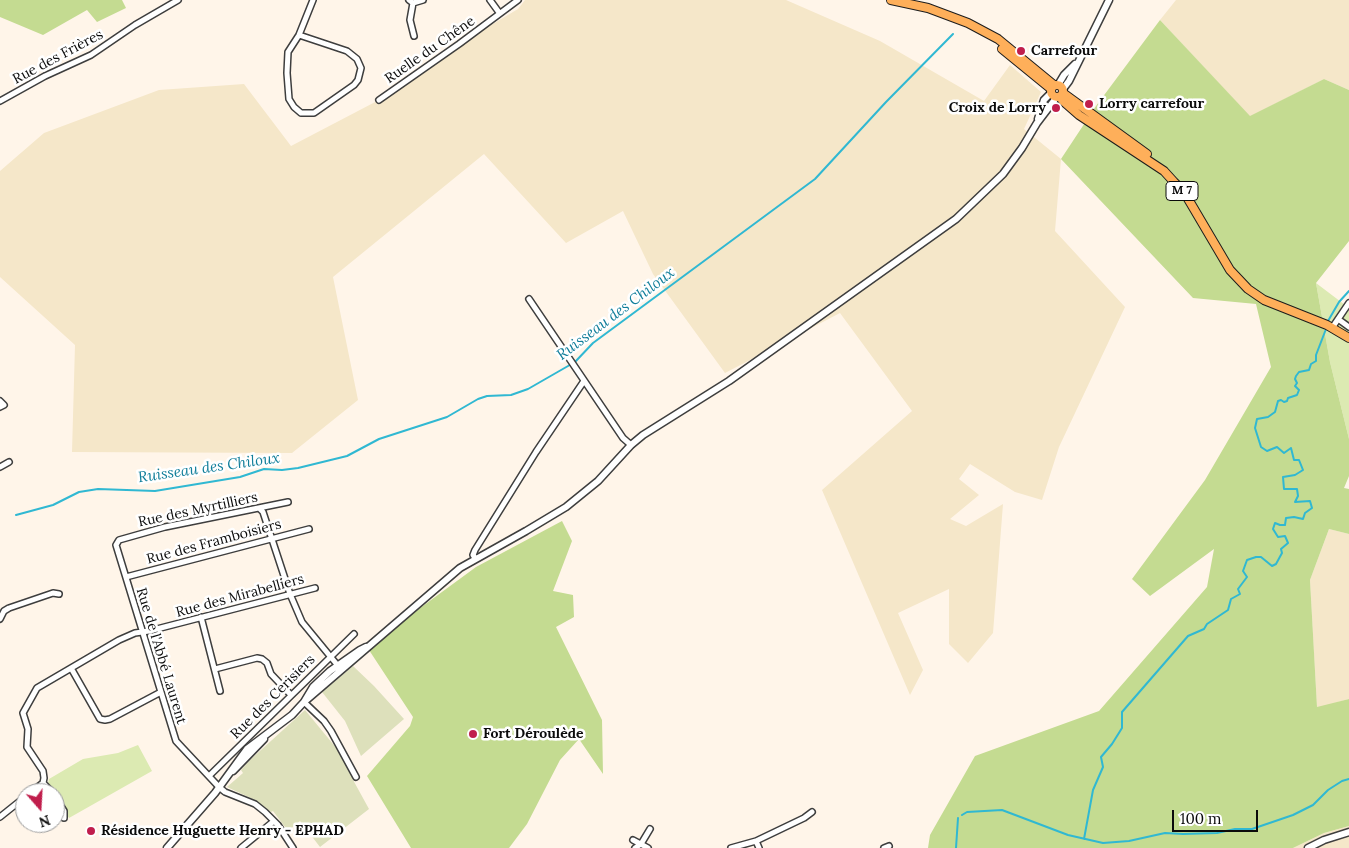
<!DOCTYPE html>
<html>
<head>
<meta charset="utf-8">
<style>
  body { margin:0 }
  #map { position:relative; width:1349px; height:848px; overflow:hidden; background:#fff5e9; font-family:Lora,serif }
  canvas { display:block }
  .north { position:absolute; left:15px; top:783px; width:50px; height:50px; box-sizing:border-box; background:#fff; border:1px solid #9d9d9d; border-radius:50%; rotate:161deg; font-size:14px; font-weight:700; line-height:20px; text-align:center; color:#0b0b0b }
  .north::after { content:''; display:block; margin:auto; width:18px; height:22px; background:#c01e4c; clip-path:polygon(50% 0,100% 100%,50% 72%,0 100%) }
  .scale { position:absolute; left:1172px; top:810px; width:86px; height:22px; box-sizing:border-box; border:2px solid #0b0b0b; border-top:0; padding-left:6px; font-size:15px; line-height:18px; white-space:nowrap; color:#0b0b0b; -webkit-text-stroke:4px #fff; paint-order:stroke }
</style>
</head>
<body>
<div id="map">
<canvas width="1349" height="848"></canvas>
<div class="north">N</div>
<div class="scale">100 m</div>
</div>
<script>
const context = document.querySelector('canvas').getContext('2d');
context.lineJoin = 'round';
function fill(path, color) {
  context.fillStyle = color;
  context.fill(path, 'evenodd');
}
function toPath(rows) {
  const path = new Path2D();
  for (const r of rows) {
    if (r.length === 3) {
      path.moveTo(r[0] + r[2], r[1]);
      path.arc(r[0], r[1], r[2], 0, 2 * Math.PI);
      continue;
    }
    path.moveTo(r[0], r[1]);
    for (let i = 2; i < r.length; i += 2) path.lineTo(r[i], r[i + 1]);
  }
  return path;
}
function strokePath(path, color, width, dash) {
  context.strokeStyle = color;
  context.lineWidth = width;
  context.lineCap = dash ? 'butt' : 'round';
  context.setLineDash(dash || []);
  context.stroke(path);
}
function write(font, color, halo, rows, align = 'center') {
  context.font = font + ' Lora,serif';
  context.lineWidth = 5;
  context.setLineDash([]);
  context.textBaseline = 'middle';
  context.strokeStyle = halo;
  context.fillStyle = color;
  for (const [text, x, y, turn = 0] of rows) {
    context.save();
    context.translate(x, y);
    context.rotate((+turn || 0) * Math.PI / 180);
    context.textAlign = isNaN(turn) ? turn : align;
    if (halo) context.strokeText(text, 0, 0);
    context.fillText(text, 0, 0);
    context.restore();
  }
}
const farmland = toPath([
  [525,0,786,0,880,41,984,101,1010,65,1041,92,1024,129,1061,159,1055,231,1125,307,1059,447,1042,500,1015,492,970,464,959,479,979,495,950,519,966,526,1003,504,993,633,968,663,949,644,949,589,898,613,923,670,910,695,822,490,912,411,840,313,725,373,653,274,623,211,566,243,484,154,333,277,358,400,292,453,72,452,75,345,0,277,0,171,44,133,159,90,244,84,291,146,379,100,459,44,518,9],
  [1176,0,1349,0,1349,90,1324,79,1250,117,1160,20],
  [1329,529,1349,534,1349,699,1317,708,1310,580],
  [1349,826,1349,848,1293,848,1324,833]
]);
const green = toPath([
  [1316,283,1349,308,1349,439,1330,362],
  [138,745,152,771,69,818,48,783,49,779,83,759,118,753]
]);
const forest = toPath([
  [0,0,122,0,126,8,97,22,87,10,43,35,0,17],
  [1160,20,1250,116,1324,79,1349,90,1349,241,1316,283,1330,362,1349,439,1349,476,1344,488,1349,489,1349,534,1329,529,1310,580,1317,707,1349,699,1349,826,1324,833,1293,848,928,848,930,835,975,756,1099,711,1207,587,1214,549,1150,596,1132,579,1205,480,1271,367,1256,304,1193,298,1061,159,1096,106],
  [562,521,572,541,553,591,573,595,574,617,556,627,602,720,603,774,579,739,560,760,527,824,509,848,411,848,367,776,410,726,413,717,367,647,476,567]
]);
const cemetery = toPath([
  [353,666,374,686,404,719,361,756,345,721,322,692],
  [305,710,342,755,354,776,352,778,369,809,320,847,300,821,288,831,273,811,271,812,255,800,227,787,243,773,241,770,250,760]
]);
const stream = toPath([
  [1328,321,1339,302,1349,291],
  [16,515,53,505,79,492,98,489,155,491,240,477,264,469,282,470,298,468,347,456,379,439,447,417,478,399,487,396,511,395,528,389,575,362,593,343,815,179,886,102,953,34],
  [962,815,967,812,1002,810,1068,835,1103,843,1129,841,1165,833,1183,834,1217,833,1235,829,1252,829,1293,815,1313,805,1328,790,1342,781,1349,779],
  [1084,839,1093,790,1103,767,1101,757,1112,744,1122,728,1122,712,1188,636,1204,629,1207,624,1228,610,1231,599,1240,594,1238,589,1247,577,1243,571,1247,560,1256,557,1261,557,1272,566,1276,564,1282,553,1281,549,1288,543,1285,536,1278,537,1273,529,1275,523,1280,525,1285,525,1286,518,1294,517,1303,519,1305,513,1312,508,1310,501,1295,502,1298,496,1297,489,1284,489,1283,477,1295,475,1303,470,1299,460,1294,460,1291,448,1284,453,1277,447,1267,451,1261,447,1255,428,1257,419,1268,417,1275,412,1278,401,1281,400,1284,402,1287,401,1288,398,1297,395,1299,390,1295,386,1297,383,1295,379,1296,376,1299,372,1309,370,1311,364,1316,361,1316,355,1326,329],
  [956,848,958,818]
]);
const minor = toPath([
  [409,0,413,3,423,0],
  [490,0,498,11],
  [413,3,410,20,414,36],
  [299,35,347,51,357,59,361,68,358,80,354,85,314,113,301,113,294,107,289,99,287,73,288,52,299,35,313,0],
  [379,100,459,44,518,0],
  [0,101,45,76,91,55,135,25,178,0],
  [529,299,623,438,631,445],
  [1338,319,1349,327],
  [1332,328,1349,303],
  [0,401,4,405,0,407],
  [0,467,9,462],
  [288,502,165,527,119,540,116,545,176,741,219,787,225,792,255,804,265,812,278,825,293,848],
  [260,509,263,512,290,594,302,622,339,667],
  [475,558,473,555,475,550,536,452,584,381],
  [126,577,309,529],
  [201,617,220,691],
  [0,619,4,611,9,608,53,593,59,594],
  [71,668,100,719,105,720,110,719,161,692],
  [215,669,257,658,262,659,267,663,271,674,291,695],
  [304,702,324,721,331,731,356,777],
  [209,776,354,634],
  [43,783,44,778,43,771,27,747,28,729,23,713,37,688,119,640,135,633,149,631,315,588],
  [30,793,43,783,53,793],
  [55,797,64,811,64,818],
  [0,817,25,797],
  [633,840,648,848],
  [241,848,274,821],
  [635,848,641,844,650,829],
  [731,848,756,841],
  [759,848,756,841,804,818,812,812],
  [884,848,889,846]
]);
const tertiary = toPath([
  [1058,85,1064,75,1075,64],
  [1063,89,1069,81,1109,0],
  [1038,119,1044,100,1051,93],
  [304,702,460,568,526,531,566,507,598,481,631,445,643,435,729,381,956,219,1003,174,1022,148,1037,123,1056,98],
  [233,771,264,739],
  [167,848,215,793,247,749,292,715,304,702,313,687,330,671,360,650,366,647],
  [1308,848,1324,840,1349,832]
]);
const primary = toPath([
  [891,0,928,8,968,23,998,39,1054,85],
  [1002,49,1051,89],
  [1057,91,6],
  [1063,93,1147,154],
  [1060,97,1063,101,1079,115,1164,171,1174,182,1184,192,1230,270,1248,289,1264,300,1327,325,1349,338]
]);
const markers = [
  [1021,51,5,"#c01e4c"],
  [1089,104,5,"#c01e4c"],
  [1056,108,5,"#c01e4c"],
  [473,734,5,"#c01e4c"],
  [91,831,5,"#c01e4c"]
];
const shields = [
  [1182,191,32]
];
const shieldNames = [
  ["M 7",1182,191]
];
const streetNames = [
  ["Ruelle du Chêne",430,50,-35],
  ["Rue des Frières",58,57,-28],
  ["Rue des Myrtilliers",198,510,-12],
  ["Rue des Framboisiers",214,542,-15],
  ["Rue des Mirabelliers",240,596,-15],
  ["Rue de l'Abbé Laurent",161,656,73],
  ["Rue des Cerisiers",273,697,-45]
];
const poiNames = [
  ["Carrefour",1031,51],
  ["Lorry carrefour",1099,104],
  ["Croix de Lorry",1046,108,"right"],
  ["Fort Déroulède",483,734],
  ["Résidence Huguette Henry - EPHAD",101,831]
];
const waterNames = [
  ["Ruisseau des Chiloux",616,314,-37],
  ["Ruisseau des Chiloux",209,468,-8]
];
fill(farmland, '#f5e7c9');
fill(green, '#dceab2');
fill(forest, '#c4db91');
fill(cemetery, '#dde0bb');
strokePath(stream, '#30b8d2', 2);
strokePath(minor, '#3e3e3e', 8);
strokePath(tertiary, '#3e3e3e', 9);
strokePath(primary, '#1c1c1c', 10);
strokePath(minor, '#fff', 5);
strokePath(tertiary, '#fff', 6);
strokePath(primary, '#feaf5a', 8);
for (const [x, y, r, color] of markers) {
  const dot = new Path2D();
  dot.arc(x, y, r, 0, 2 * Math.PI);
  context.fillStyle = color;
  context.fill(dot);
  strokePath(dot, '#fff', 2);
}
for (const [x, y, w] of shields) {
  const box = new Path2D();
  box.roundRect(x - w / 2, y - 9.5, w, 19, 4);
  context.fillStyle = '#fff';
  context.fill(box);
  strokePath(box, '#0b0b0b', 1);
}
write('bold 12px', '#0b0b0b', null, shieldNames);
write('14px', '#0b0b0b', '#fff', streetNames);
write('bold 14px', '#0b0b0b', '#fff', poiNames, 'left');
write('italic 15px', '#117e9a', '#fff', waterNames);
</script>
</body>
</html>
